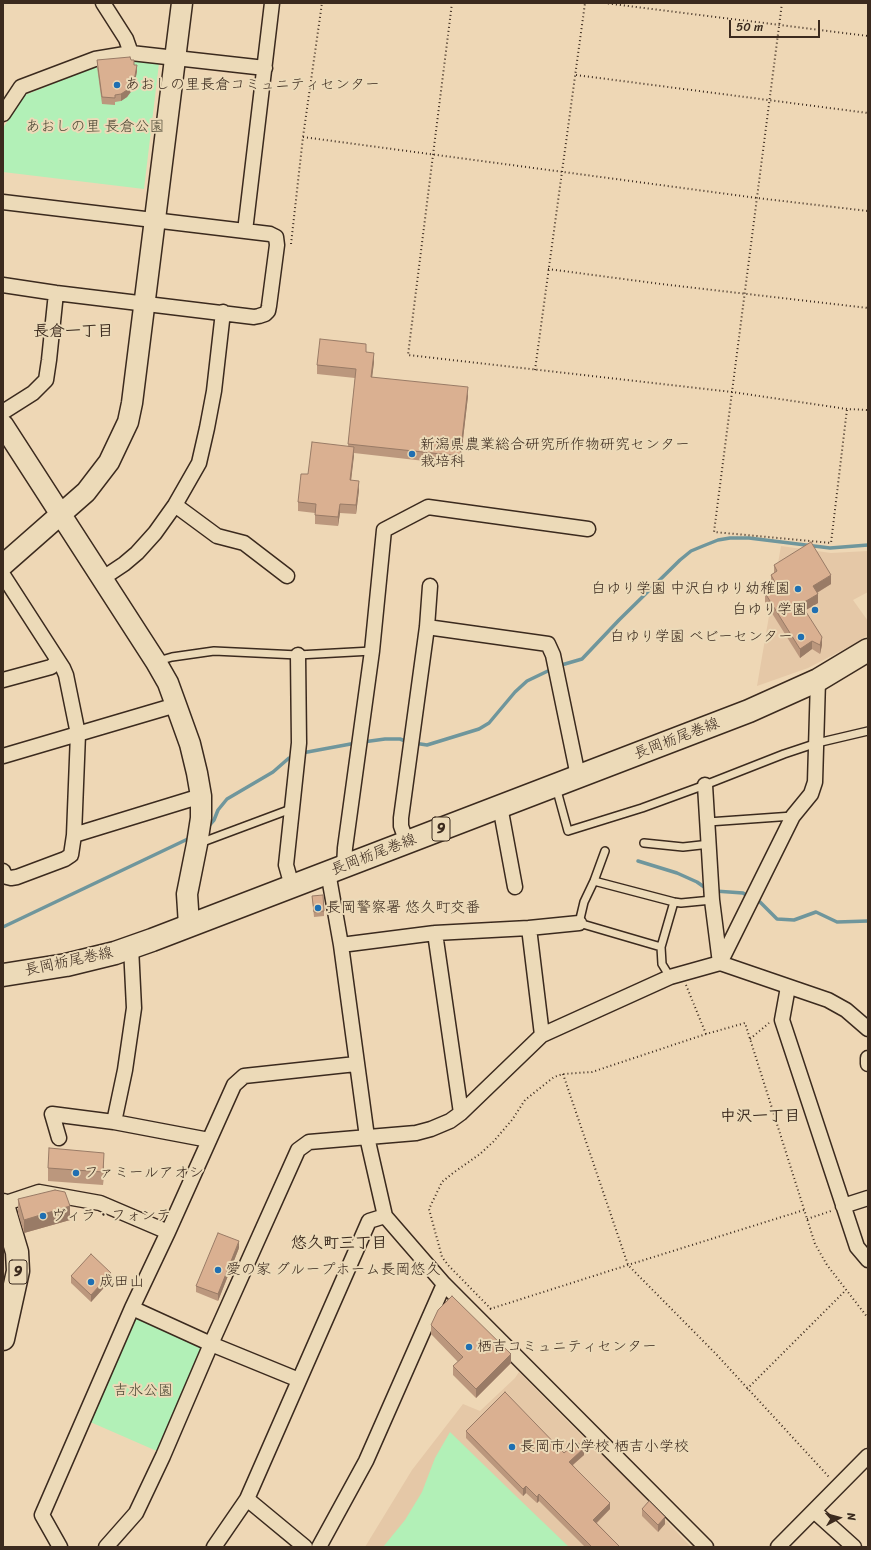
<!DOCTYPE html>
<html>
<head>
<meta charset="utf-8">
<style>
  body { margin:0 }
  #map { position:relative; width:871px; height:1550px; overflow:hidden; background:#eed7b5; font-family:Sriracha,sans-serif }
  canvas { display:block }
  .frame { position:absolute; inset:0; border:4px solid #3b2a1e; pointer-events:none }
  .north { position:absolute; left:819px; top:1498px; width:40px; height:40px; -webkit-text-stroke:3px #ecdab8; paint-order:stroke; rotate:84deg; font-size:11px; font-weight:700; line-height:16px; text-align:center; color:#3b2a1e }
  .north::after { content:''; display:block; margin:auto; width:14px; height:18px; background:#3b2a1e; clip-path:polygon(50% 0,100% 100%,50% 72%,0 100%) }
  .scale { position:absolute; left:729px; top:20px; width:91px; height:18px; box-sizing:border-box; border:2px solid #3b2a1e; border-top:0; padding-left:5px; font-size:12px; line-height:14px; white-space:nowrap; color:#3b2a1e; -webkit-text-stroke:3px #ecdab8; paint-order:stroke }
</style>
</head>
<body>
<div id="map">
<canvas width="871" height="1550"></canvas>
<div class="frame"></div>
<div class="north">N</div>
<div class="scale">50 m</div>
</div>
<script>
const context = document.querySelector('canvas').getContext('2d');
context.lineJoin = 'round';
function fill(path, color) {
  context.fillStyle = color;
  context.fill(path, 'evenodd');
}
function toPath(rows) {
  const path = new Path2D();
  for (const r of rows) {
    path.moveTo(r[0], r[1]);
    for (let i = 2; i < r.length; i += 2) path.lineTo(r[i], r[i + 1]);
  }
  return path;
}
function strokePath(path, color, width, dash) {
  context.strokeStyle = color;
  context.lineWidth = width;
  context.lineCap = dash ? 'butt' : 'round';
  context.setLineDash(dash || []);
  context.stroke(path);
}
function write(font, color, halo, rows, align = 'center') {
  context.font = font + ' Sriracha,"Klee One",sans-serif';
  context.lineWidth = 4;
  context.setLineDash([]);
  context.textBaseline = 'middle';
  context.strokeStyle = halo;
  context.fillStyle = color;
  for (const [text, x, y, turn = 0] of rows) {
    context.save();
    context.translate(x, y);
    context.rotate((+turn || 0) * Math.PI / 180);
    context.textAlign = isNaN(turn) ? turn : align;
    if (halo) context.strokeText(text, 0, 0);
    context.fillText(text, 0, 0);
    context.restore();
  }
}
const built = toPath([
  [781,546,831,553,868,551,868,592,853,600,868,621,868,635,856,643,808,668,757,686],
  [519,1372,570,1424,621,1473,691,1547,365,1547,412,1470,463,1404,480,1411,515,1378]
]);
const green = toPath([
  [132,61,159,63,144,189,3,172,3,128,25,95,90,69,109,63],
  [135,1315,205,1346,159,1452,88,1421],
  [450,1432,518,1498,569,1547,383,1547,405,1520,422,1492,435,1458]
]);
const stream = toPath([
  [558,666,582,659,619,620,680,560,691,551,703,546,718,540,730,538,749,538,830,548,868,545],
  [363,742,385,739,400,739,408,742],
  [414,743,427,745,479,729,489,723,515,692,527,681,552,669],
  [302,753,356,743],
  [207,828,214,820,218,810,227,799,273,772,289,758,294,756],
  [638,861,677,873,697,882,707,889],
  [715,891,743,893,749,897],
  [755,900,760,902,777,919,794,920,816,912,837,922,868,921],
  [3,927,192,837]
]);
const path = toPath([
  [452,3,408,355,732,392,847,409,868,410],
  [604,3,868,36],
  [782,3,714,532,831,543,847,409],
  [576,75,868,113],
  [303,137,757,198,868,211],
  [291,244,303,137,322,3],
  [548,269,661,284,868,308],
  [535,370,585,3],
  [686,985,706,1034],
  [750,1039,769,1023],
  [563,1074,628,1265,716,1354,829,1477],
  [807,1219,831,1211],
  [490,1309,628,1265,804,1210],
  [491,1309,448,1265,442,1257,429,1209,442,1182,453,1173,480,1154,493,1142,512,1120,525,1100,554,1077,563,1074,592,1072,706,1034,745,1023,815,1244,827,1265,868,1318],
  [747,1389,846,1290]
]);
const lane = toPath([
  [158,661,172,657,214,651,298,655,372,651],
  [556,787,568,831,642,808,705,785,784,754,817,743,868,731],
  [708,822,793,816],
  [200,843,291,809],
  [644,843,683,847,710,844],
  [605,851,594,881,584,902,579,923,661,947,674,902],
  [594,881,674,902,681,903,712,900],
  [661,947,662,964,670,977]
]);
const street = toPath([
  [103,3,126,39,131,53],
  [3,114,21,87,95,59,131,53,265,68],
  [3,202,270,234,276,237,277,245,269,306,268,311,265,314,259,316,254,317,56,293,3,285],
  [245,231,272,3],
  [3,412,33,393,46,380,49,360,56,293],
  [175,505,217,536,244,543,287,576],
  [3,575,63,668,66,675,78,734,74,835,71,855,65,859,17,877,11,878,7,877,4,874,3,871],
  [103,578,124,564,137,553,155,533,175,505,199,463,207,428,214,391,223,312],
  [427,627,548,644,553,655,578,776],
  [3,680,51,667,58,661],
  [3,756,176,705],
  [705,785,712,900,720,963,828,1000,846,1010,868,1029],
  [500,806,515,887],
  [74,835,201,796],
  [407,843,401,826,401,818,427,627,430,586],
  [344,867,345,848,372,651,384,530,428,507,588,529],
  [328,872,341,945,367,1137,385,1216,444,1284,706,1547],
  [292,886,286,865,299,743,298,655],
  [529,928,579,923],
  [435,933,461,1113],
  [341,945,435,933,529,928,542,1035],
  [131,947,134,1008,125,1070,114,1122,209,1140],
  [788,987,782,1020,857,1247,868,1260],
  [868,1058,868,1064],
  [59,1138,52,1114,114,1122],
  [3,1204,39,1192,100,1203,168,1232],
  [843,1206,868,1198],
  [132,1308,211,1344,299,1380],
  [247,1499,305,1547],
  [814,1511,854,1547],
  [60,1547,42,1515,132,1308,168,1232,234,1085,244,1076,356,1064],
  [106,1547,136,1513,163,1456,211,1344,298,1150,309,1142,416,1133,431,1129,450,1121,461,1113,542,1035,670,977,720,963,793,816,811,794,815,782,818,680],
  [214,1547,247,1499,369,1221,385,1216],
  [319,1547,366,1461,444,1284],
  [778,1547,868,1456]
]);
const secondary = toPath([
  [3,425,156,662,168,683,176,705,190,744,197,773,201,796,201,818,197,844,187,894,189,925],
  [3,565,86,492,109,462,128,422,132,403,182,3]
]);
const primary = toPath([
  [3,975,66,965,115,953,152,940,749,711,818,680,868,650],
  [3,1205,17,1252,18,1271,3,1339]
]);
const wall = toPath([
  [97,60,131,60,137,71,134,87,131,92,127,97,121,101,115,102,115,105,102,104,97,67],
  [366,352,374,362,372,377,468,396,460,465,354,453,351,480,359,490,356,514,340,513,338,526,315,524,315,513,298,511,298,502,308,474,348,446,355,378,317,374,317,365],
  [774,565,831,584,817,593,818,603,805,610,822,645,820,654,812,649,800,658,765,602,765,593,774,588,771,583,771,575,774,573],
  [312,896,324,911,324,916,314,917],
  [104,1166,103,1185,48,1181,48,1168],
  [18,1199,70,1220,24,1233,18,1213],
  [239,1248,218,1301,196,1292,196,1286],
  [71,1276,111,1280,91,1302,71,1283],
  [431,1325,511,1363,476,1398,453,1375,453,1366,458,1362,431,1334],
  [466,1431,564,1453,584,1455,573,1465,610,1509,597,1523,620,1547,585,1547,539,1501,537,1503,526,1493,523,1496,466,1438],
  [642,1509,665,1524,658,1532,642,1516]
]);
const shadedWall = toPath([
  [137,65,137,71,134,87,127,97,121,101,121,94],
  [374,353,374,362,371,386,371,377],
  [468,387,468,396,460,465,460,456],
  [354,447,354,456,350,489,350,480],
  [359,481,359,490,356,514,356,505],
  [340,504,340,513,338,526,338,517],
  [831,575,831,584,813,595,813,586],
  [818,594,818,603,801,613,801,604],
  [822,637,822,645,820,654,820,645],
  [812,641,812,649,800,658,800,649],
  [104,1153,104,1166,103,1185,103,1172],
  [70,1206,70,1220,24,1233,24,1220],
  [239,1241,239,1248,218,1301,218,1294],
  [111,1273,111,1280,91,1302,91,1295],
  [511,1354,511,1363,476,1398,476,1389],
  [584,1448,584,1455,569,1468,569,1462],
  [526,1486,526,1493,523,1496,523,1489],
  [539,1494,539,1501,537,1503,537,1497],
  [610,1503,610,1509,593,1526,593,1520],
  [665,1517,665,1524,658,1532,658,1525]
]);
const building = toPath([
  [130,57,131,60,134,60,134,65,137,65,134,81,131,85,127,90,121,94,115,95,115,98,102,97,97,60,130,57],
  [320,339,366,344,366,352,374,353,371,377,468,387,460,456,348,444,356,369,317,365,320,339],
  [312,442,354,447,350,480,359,481,356,505,340,504,338,517,315,515,316,504,298,502,301,474,308,474,312,442],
  [811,542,831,575,813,586,818,594,801,604,822,637,820,645,812,641,800,649,765,593,777,586,771,575,777,571,774,565,811,542],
  [323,895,324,911,314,912,312,896,323,895],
  [49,1148,104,1153,103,1172,48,1168,49,1148],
  [55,1190,65,1192,70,1206,24,1220,18,1199,55,1190],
  [218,1233,239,1241,218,1294,196,1286,218,1233],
  [91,1254,111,1273,91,1295,71,1276,91,1254],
  [452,1296,511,1354,476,1389,453,1366,463,1357,431,1325,438,1310,452,1296],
  [505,1392,564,1453,577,1442,584,1448,569,1462,610,1503,593,1520,620,1547,592,1547,539,1494,537,1497,526,1486,523,1489,466,1431,505,1392],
  [649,1501,665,1517,658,1525,642,1509,649,1501]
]);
const markers = [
  [117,85,4,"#1f6fb2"],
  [412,454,4,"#1f6fb2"],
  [798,589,4,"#1f6fb2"],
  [815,610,4,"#1f6fb2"],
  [801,637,4,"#1f6fb2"],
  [318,908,4,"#1f6fb2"],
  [76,1173,4,"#1f6fb2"],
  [43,1216,4,"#1f6fb2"],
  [218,1270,4,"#1f6fb2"],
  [91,1282,4,"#1f6fb2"],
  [469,1347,4,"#1f6fb2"],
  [512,1447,4,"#1f6fb2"]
];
const shields = [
  [441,829,18],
  [18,1272,18]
];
const shieldNames = [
  ["9",441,829],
  ["9",18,1272]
];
const poiNames = [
  ["あおしの里長倉コミュニティセンター",125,85],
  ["新潟県農業総合研究所作物研究センター",420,445],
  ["栽培科",420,462],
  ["白ゆり学園 中沢白ゆり幼稚園",790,589,"right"],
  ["白ゆり学園",807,610,"right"],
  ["白ゆり学園 ベビーセンター",793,637,"right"],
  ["長岡警察署 悠久町交番",326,908],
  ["ファミールアオシ",84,1173],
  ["ヴィラ・フォンテ",51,1216],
  ["愛の家 グループホーム長岡悠久",226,1270],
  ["成田山",99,1282],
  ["栖吉コミュニティセンター",477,1347],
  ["長岡市小学校 栖吉小学校",520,1447]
];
const parkNames = [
  ["あおしの里 長倉公園",95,127],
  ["吉水公園",143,1391]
];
const streetNames = [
  ["長岡栃尾巻線",677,739,-21],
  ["長岡栃尾巻線",374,855,-21],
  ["長岡栃尾巻線",69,962,-12]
];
const neighbourhoodNames = [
  ["長倉一丁目",73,332],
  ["中沢一丁目",760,1117],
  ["悠久町三丁目",339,1244]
];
fill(built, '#e5c8a7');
fill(green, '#b2f0b7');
strokePath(stream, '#6f969c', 3.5);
strokePath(lane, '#3b2a1e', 10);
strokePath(street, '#3b2a1e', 17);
strokePath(secondary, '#3b2a1e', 23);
strokePath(primary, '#3b2a1e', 25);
strokePath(path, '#3b2a1e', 2, [1, 3]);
strokePath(lane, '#ecdab8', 7);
strokePath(street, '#ecdab8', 14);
strokePath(secondary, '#ecdab8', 20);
strokePath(primary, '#ecdab8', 22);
fill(wall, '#bb977d');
fill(shadedWall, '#997b66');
fill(building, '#dab091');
strokePath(building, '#997b66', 1);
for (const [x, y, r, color] of markers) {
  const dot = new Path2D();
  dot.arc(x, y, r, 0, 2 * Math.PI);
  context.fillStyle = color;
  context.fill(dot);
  strokePath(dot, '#ecdab8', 1.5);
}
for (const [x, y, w] of shields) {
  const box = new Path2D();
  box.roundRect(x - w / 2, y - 12, w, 24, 3);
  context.fillStyle = '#ecdab8';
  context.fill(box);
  strokePath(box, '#3b2a1e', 1);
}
write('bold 14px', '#3b2a1e', null, shieldNames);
write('15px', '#3b2a1e', '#ecdab8', poiNames, 'left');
write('15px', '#4d4835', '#ecdab8', parkNames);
write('15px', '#3b2a1e', '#ecdab8', streetNames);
write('bold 16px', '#3b2a1e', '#ecdab8', neighbourhoodNames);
</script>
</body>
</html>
